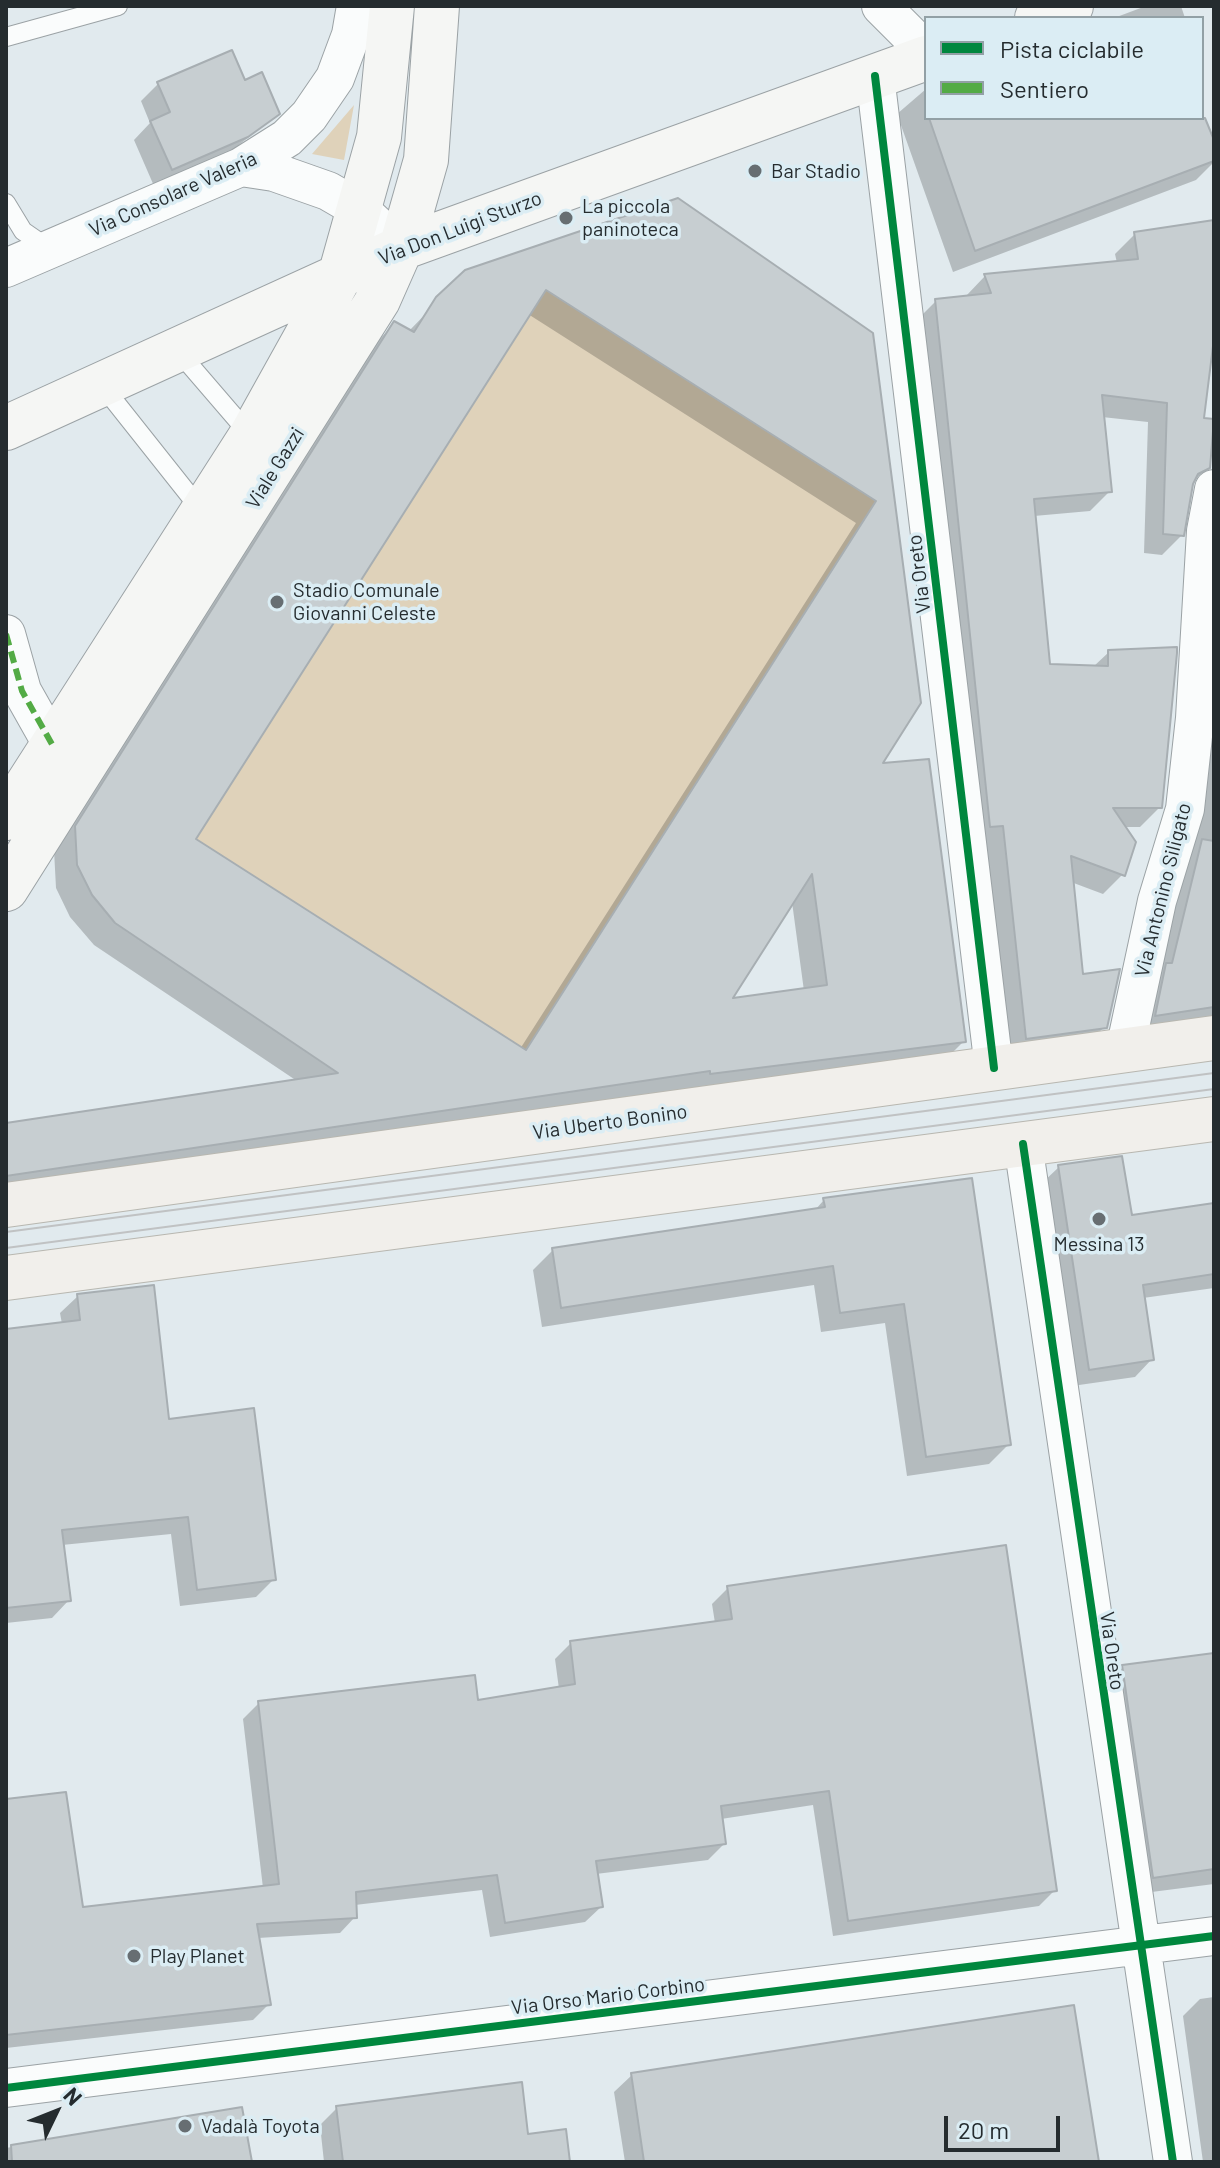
<!DOCTYPE html>
<html>
<head>
<meta charset="utf-8">
<style>
  body { margin:0 }
  #map { position:relative; width:1220px; height:2168px; overflow:hidden; background:#e1eaee; font-family:Barlow,sans-serif }
  canvas { display:block }
  .frame { position:absolute; inset:0; border:8px solid #252c2f; pointer-events:none }
  .legend { position:absolute; left:924px; top:16px; width:280px; height:104px; box-sizing:border-box; background:#dbedf4; border:2px solid #92a0a5; margin:0; padding:10px 14px; list-style:none; font-size:24px; color:#252c2f }
  .legend li { display:flex; align-items:center; gap:16px; height:40px }
  .legend b { width:40px; border:2px solid #92a0a5 }
  .north { position:absolute; left:16px; top:2072px; width:80px; height:80px; -webkit-text-stroke:6px #dbedf4; paint-order:stroke; rotate:47deg; font-size:22px; font-weight:700; line-height:32px; text-align:center; color:#252c2f }
  .north::after { content:''; display:block; margin:auto; width:28px; height:36px; background:#252c2f; clip-path:polygon(50% 0,100% 100%,50% 72%,0 100%) }
  .scale { position:absolute; left:944px; top:2116px; width:116px; height:36px; box-sizing:border-box; border:4px solid #252c2f; border-top:0; padding-left:10px; font-size:24px; line-height:28px; white-space:nowrap; color:#252c2f; -webkit-text-stroke:6px #dbedf4; paint-order:stroke }
</style>
</head>
<body>
<div id="map">
<canvas width="1220" height="2168"></canvas>
<div class="frame"></div>
<ul class="legend">
<li><b style="height:10px;background:#00873e"></b>Pista ciclabile</li>
<li><b style="height:10px;background:#53ab45"></b>Sentiero</li>
</ul>
<div class="north">N</div>
<div class="scale">20 m</div>
</div>
<script>
const context = document.querySelector('canvas').getContext('2d');
context.lineJoin = 'round';
function fill(path, color) {
  context.fillStyle = color;
  context.fill(path, 'evenodd');
}
function toPath(rows) {
  const path = new Path2D();
  for (const r of rows) {
    path.moveTo(r[0], r[1]);
    for (let i = 2; i < r.length; i += 2) path.lineTo(r[i], r[i + 1]);
  }
  return path;
}
function strokePath(path, color, width, dash) {
  context.strokeStyle = color;
  context.lineWidth = width;
  context.lineCap = dash ? 'butt' : 'round';
  context.setLineDash(dash || []);
  context.stroke(path);
}
function write(font, color, halo, rows, align = 'center') {
  context.font = font + ' Barlow,sans-serif';
  context.lineWidth = 7;
  context.setLineDash([]);
  context.textBaseline = 'middle';
  context.strokeStyle = halo;
  context.fillStyle = color;
  for (const [text, x, y, turn = 0] of rows) {
    context.save();
    context.translate(x, y);
    context.rotate((+turn || 0) * Math.PI / 180);
    context.textAlign = isNaN(turn) ? turn : align;
    if (halo) context.strokeText(text, 0, 0);
    context.fillText(text, 0, 0);
    context.restore();
  }
}
const green = toPath([
  [354,105,344,160,312,154],
  [546,290,876,501,526,1050,196,839]
]);
const shadow = toPath([
  [1146,6,1181,6,1185,18,1114,18],
  [244,82,278,113,228,154,154,186,134,140,150,123,141,101,158,84],
  [926,89,926,118,1202,118,1202,115,1214,146,1214,162,1196,180,953,272,897,114],
  [1135,234,1214,246,1214,323,1202,420,1208,467,1191,484,1182,535,1162,555,1144,553,1148,422,1102,417,1110,491,1090,511,1034,516,1048,665,1093,667,1109,652,1160,807,1140,827,1124,827,1123,874,1103,894,1071,882,1081,976,1105,1026,1085,1047,1007,1057,916,321,936,301,966,296,985,276,1117,263,1115,254],
  [466,272,871,335,919,702,879,766,964,1041,942,1063,6,1193,6,1125,297,1081,94,945,70,917,56,888,54,850,373,346,394,324,409,331],
  [528,314,856,523,520,1049,194,839],
  [792,902,804,991,729,1001],
  [1214,737,1214,1025,1134,1037,1194,757],
  [1059,1167,1130,1217,1214,1205,1214,1288,1143,1298,1152,1359,1135,1377,1072,1386,1041,1184],
  [971,1180,1009,1444,989,1464,907,1476,885,1323,821,1332,814,1285,542,1327,533,1270,553,1250,815,1210,824,1200],
  [78,1296,274,1579,256,1597,180,1606,171,1534,62,1545,69,1600,52,1618,6,1623,6,1331,62,1324,60,1313],
  [728,1588,1055,1890,1039,1906,833,1936,813,1805,721,1819,724,1844,708,1860,596,1874,601,1907,585,1922,490,1937,482,1890,355,1905,355,1917,340,1933,258,1938,269,2004,253,2020,6,2048,6,1801,81,1909,263,1888,243,1719,259,1703,476,1702,559,1689,555,1659,571,1643,715,1623,712,1604],
  [1214,1655,1214,1884,1136,1894,1105,1684,1123,1667],
  [1214,1997,1214,2162,1203,2162,1183,2016,1200,1999],
  [632,2075,1097,2162,625,2162,614,2092],
  [337,2108,526,2137,568,2162,324,2162,320,2125],
  [241,2109,250,2162,6,2162,6,2148]
]);
const building = toPath([
  [232,50,245,80,262,72,280,114,248,137,172,170,150,121,170,112,157,82,232,50],
  [929,118,1205,118,1214,140,1214,161,975,251,929,118],
  [678,198,873,333,921,703,883,763,929,759,966,1042,710,1074,710,1071,6,1176,6,1123,338,1073,115,923,92,895,77,865,75,826,394,321,414,332,436,297,465,270,678,198],
  [546,290,876,501,526,1050,196,839,546,290],
  [812,874,827,985,733,998,812,874],
  [1214,220,1214,338,1204,418,1214,419,1210,468,1198,474,1193,484,1184,536,1163,534,1167,403,1102,395,1112,492,1034,499,1050,664,1108,666,1108,650,1177,647,1177,653,1162,808,1113,808,1136,842,1125,876,1071,856,1083,974,1120,969,1107,1028,1026,1039,1003,826,990,827,935,299,991,293,984,274,1138,259,1134,232,1214,220],
  [1202,839,1214,841,1214,1007,1155,1016,1166,963,1172,963,1202,839],
  [1122,1156,1132,1215,1214,1203,1214,1274,1143,1285,1154,1360,1089,1370,1058,1165,1122,1156],
  [972,1178,1011,1445,926,1457,904,1304,840,1313,833,1266,561,1308,552,1248,825,1207,823,1198,972,1178],
  [154,1285,169,1419,254,1408,276,1580,197,1590,188,1517,62,1530,71,1601,6,1608,6,1329,80,1320,77,1294,154,1285],
  [1006,1545,1057,1891,848,1921,829,1791,721,1806,726,1844,596,1861,603,1907,505,1923,497,1875,356,1892,357,1918,257,1924,271,2005,6,2035,6,1799,66,1792,83,1907,279,1884,258,1701,475,1675,478,1700,575,1684,570,1641,732,1619,727,1586,1006,1545],
  [1214,1653,1214,1869,1153,1878,1122,1665,1214,1653],
  [1074,2005,1099,2162,644,2162,631,2073,1074,2005],
  [522,2082,528,2134,566,2129,570,2162,343,2162,336,2106,522,2082],
  [242,2107,252,2162,12,2162,11,2145,242,2107]
]);
const lane = toPath([
  [6,37,118,6],
  [6,203,23,231,49,249],
  [177,350,251,436],
  [101,384,201,510]
]);
const street = toPath([
  [881,6,926,51],
  [875,76,994,1068],
  [241,167,274,172,328,191,359,209,401,248],
  [6,268,241,167,287,138,309,116,335,78,351,35,356,6],
  [6,634,22,691,53,746],
  [1125,1050,1157,901,1185,809,1195,718,1206,531,1214,489],
  [1023,1144,1173,2162],
  [6,2088,1214,1936]
]);
const secondary = toPath([
  [1037,18,1071,6],
  [6,428,401,248,926,58],
  [6,818,251,436,340,276,379,137,392,6],
  [6,889,378,300,401,248,426,160,437,6]
]);
const primary = toPath([
  [6,1205,1214,1038],
  [6,1278,1214,1119]
]);
const tram = toPath([
  [6,1232,1214,1073],
  [6,1248,1214,1089]
]);
const quiet = toPath([
  [6,634,22,691,53,746]
]);
const cycleway = toPath([
  [875,76,994,1068],
  [1023,1144,1173,2162],
  [6,2088,1214,1936]
]);
const markers = [
  [755,171,8,"#676e72"],
  [566,218,8,"#676e72"],
  [277,602,8,"#676e72"],
  [1099,1219,8,"#676e72"],
  [134,1956,8,"#676e72"],
  [185,2126,8,"#676e72"]
];
const poiNames = [
  ["Bar Stadio",771,171],
  ["La piccola",582,206],
  ["paninoteca",582,229],
  ["Stadio Comunale",293,590],
  ["Giovanni Celeste",293,613],
  ["Messina 13",1099,1244,"center"],
  ["Play Planet",150,1956],
  ["Vadalà Toyota",201,2126]
];
const streetNames = [
  ["Via Consolare Valeria",173,194,-24],
  ["Via Don Luigi Sturzo",460,228,-21],
  ["Viale Gazzi",275,468,-58],
  ["Via Oreto",919,574,-97],
  ["Via Antonino Siligato",1163,890,-76],
  ["Via Uberto Bonino",610,1122,-8],
  ["Via Oreto",1112,1651,82],
  ["Via Orso Mario Corbino",608,1996,-7]
];
fill(green, '#dfd2ba');
fill(shadow, '#0003');
fill(building, '#c7ced1');
strokePath(building, '#a7aeb2', 2);
strokePath(lane, '#9ba2a5', 20);
strokePath(street, '#9ba2a5', 40);
strokePath(secondary, '#9ba2a5', 46);
strokePath(primary, '#b8b7b0', 46);
strokePath(lane, '#fafcfc', 18);
strokePath(street, '#fafcfc', 38);
strokePath(secondary, '#f5f6f4', 44);
strokePath(primary, '#f1efeb', 44);
strokePath(tram, '#c0c2c3', 2);
strokePath(quiet, '#53ab45', 6, [12, 6]);
strokePath(cycleway, '#00873e', 8);
for (const [x, y, r, color] of markers) {
  const dot = new Path2D();
  dot.arc(x, y, r, 0, 2 * Math.PI);
  context.fillStyle = color;
  context.fill(dot);
  strokePath(dot, '#dbedf4', 3);
}
write('20px', '#252c2f', '#dbedf4', poiNames, 'left');
write('20px', '#252c2f', '#dbedf4', streetNames);
</script>
</body>
</html>
